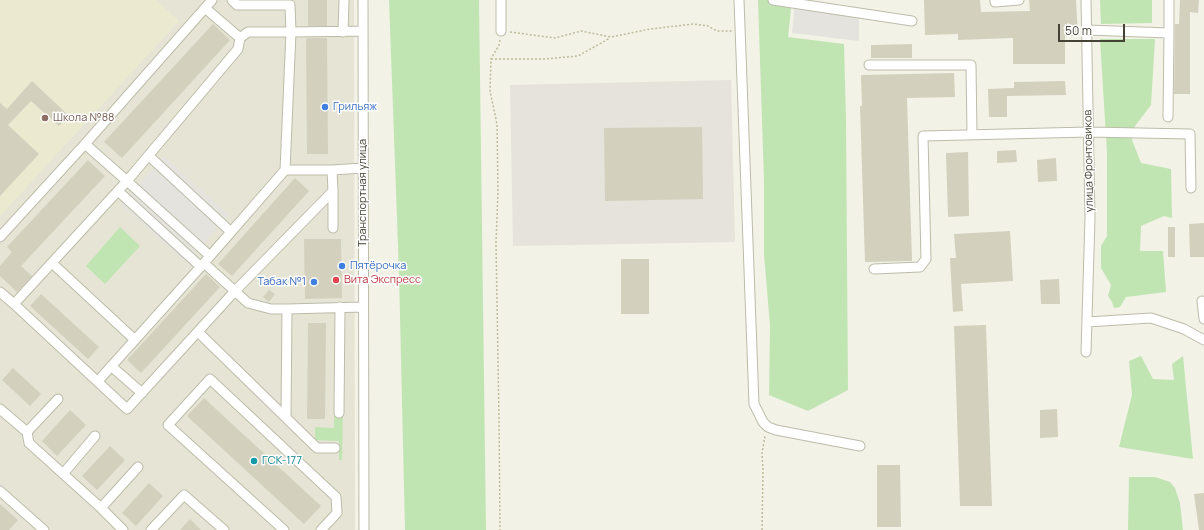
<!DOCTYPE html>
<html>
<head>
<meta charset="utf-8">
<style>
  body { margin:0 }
  #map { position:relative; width:1204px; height:530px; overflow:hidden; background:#f2f2e7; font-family:Manrope,sans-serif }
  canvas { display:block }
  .scale { position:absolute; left:1058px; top:24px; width:67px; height:18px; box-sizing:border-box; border:2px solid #454336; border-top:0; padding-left:5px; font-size:12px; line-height:14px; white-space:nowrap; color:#454336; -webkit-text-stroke:3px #fff; paint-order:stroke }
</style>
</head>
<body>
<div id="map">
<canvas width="1204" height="530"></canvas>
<div class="scale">50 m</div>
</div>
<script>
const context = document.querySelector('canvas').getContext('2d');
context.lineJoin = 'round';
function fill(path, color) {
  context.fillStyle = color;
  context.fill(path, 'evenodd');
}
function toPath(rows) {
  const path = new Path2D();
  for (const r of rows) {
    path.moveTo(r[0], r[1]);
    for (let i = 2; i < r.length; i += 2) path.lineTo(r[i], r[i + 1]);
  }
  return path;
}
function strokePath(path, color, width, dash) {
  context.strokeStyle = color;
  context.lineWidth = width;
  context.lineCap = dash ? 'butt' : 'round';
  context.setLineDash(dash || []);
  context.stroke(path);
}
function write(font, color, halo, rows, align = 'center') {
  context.font = font + ' Manrope,sans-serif';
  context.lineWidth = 3;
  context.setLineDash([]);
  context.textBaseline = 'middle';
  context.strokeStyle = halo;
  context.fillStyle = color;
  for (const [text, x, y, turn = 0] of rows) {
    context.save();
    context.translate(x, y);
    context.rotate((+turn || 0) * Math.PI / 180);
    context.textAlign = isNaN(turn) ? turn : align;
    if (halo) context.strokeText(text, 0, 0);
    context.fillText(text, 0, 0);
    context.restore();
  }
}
const residential = toPath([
  [0,0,354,0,355,530,0,530]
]);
const industrial = toPath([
  [731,80,735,242,513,246,510,85]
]);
const education = toPath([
  [0,0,156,0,179,21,0,216]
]);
const green = toPath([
  [389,0,479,0,486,530,405,530,399,273],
  [758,0,792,0,788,37,844,44,846,119,848,390,808,411,769,395,770,326,764,254,764,181],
  [1100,0,1152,0,1152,23,1101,24],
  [1100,39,1155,39,1151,105,1135,126,1132,140,1141,163,1171,169,1172,218,1164,216,1141,226,1140,251,1163,251,1166,292,1126,297,1120,307,1114,308,1112,302,1108,296,1111,285,1101,268,1101,246,1107,236,1107,153],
  [120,227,140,246,105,284,86,266],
  [1141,356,1153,379,1174,380,1172,364,1183,356,1193,459,1119,447,1132,395,1129,361],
  [334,414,343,414,342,460,339,460,339,441,315,440,315,427,334,428],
  [1129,477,1155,477,1170,482,1175,488,1180,503,1183,530,1128,530]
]);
const parking = toPath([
  [795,1,859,12,859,41,792,33],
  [164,156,229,215,186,263,121,205]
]);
const building = toPath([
  [308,0,327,0,327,26,308,26],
  [924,0,980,0,981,12,1030,11,1029,0,1076,0,1078,36,1065,36,1065,64,1013,64,1013,38,958,40,958,34,925,35],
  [1180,0,1199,0,1198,13,1190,12,1190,94,1174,94,1175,24,1179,24],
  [213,24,230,40,122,158,104,142],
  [308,38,327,38,328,154,307,154,306,39],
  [912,44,912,58,871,58,871,45],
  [954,73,955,97,907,98,912,261,865,262,860,106,862,106,861,75],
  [32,81,68,115,59,126,31,101,8,125,39,154,0,196,0,103,7,109],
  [1065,81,1066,95,1007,96,1007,117,989,117,988,89,1014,88,1014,82],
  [702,127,703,199,605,201,604,128],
  [1016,150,1017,162,997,163,997,151],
  [968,152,969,216,948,217,946,153],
  [1056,158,1057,181,1038,182,1037,160],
  [88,160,105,176,21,266,32,276,17,292,0,276,0,266,12,252,7,247],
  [295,178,309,191,232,276,218,264],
  [1204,223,1204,257,1190,257,1189,224],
  [1168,227,1175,227,1175,257,1168,257],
  [1010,231,1013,281,961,284,963,311,953,312,950,258,956,258,954,234],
  [304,239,341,239,342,298,305,299],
  [621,259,649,259,649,314,621,314],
  [206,274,220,287,141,373,127,360],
  [1059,279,1060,304,1041,304,1040,280],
  [269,290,275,294,269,302,263,297],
  [41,294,99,347,88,359,30,306],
  [308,323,326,323,325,419,307,419],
  [986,325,992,506,960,506,954,326],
  [13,368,41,394,30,406,2,380],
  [204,398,321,506,304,524,187,416],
  [1057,409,1058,437,1040,438,1040,410],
  [70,410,86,425,57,456,42,441],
  [110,446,125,460,97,490,82,476],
  [877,465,900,465,901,527,877,527],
  [149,483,163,496,136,526,122,513],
  [1204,493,1204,530,1199,530,1194,494],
  [0,504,18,520,9,530,0,530],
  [190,519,201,530,180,530]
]);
const path = toPath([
  [510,32,555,38,581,31,611,37,650,29,694,24,708,26,717,31,732,31],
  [500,40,499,45,491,59,490,91,497,124,498,191,496,243,499,420,500,530],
  [491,59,544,59,578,56,610,38],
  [762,530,763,470,762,453,765,436]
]);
const minor = toPath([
  [232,0,237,5,290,5,291,32,248,32,240,38],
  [363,0,364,530],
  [501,0,501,31],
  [739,0,754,404,763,422,768,427,776,430,860,446],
  [773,0,912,21],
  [995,0,995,2,1019,0],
  [1086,0,1090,217,1086,352],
  [205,8,240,38,238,49,127,181,85,144,212,0],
  [1087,30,1169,33,1169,0],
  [343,32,344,0],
  [869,65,971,65,972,135],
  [1168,117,1169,33],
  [149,156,231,232],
  [285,170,332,170,363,168],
  [118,191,201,267],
  [333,228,333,191],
  [0,237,85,144],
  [52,263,135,340],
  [204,263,248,303,271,309,287,309],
  [874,269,920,267,926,259,923,136,1089,132,1190,134,1191,188],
  [0,292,14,304,127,181,210,256],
  [1202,301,1204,319],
  [14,304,127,409,235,291,333,191,332,170],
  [1087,322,1151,318,1184,329,1204,340],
  [198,332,317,448,335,448],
  [111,366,142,393],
  [98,381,204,263,285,170,291,32,363,31],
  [0,409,27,432,29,443,101,508,123,530],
  [339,413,340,307],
  [286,418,287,309,363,307],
  [27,432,58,399],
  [63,474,95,436],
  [0,491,44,530],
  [101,508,138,467],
  [151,530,184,495,224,530],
  [284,530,168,425,210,379,336,497,337,513,321,530]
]);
const markers = [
  [325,107,4,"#3f7fe0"],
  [45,118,4,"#8d6e63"],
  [342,266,4,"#3f7fe0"],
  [336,280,4,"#e0444e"],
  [314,282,4,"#3f7fe0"],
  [254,461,4,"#0f9aa8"]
];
const shopNames = [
  ["Грильяж",333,107],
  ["Пятёрочка",350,266],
  ["Табак №1",306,282,"right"]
];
const educationNames = [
  ["Школа №88",53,118]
];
const streetNames = [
  ["улица Фронтовиков",1089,161,-91],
  ["Транспортная улица",363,193,-90]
];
const healthNames = [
  ["Вита Экспресс",344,280]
];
const cultureNames = [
  ["ГСК-177",262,461]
];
fill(residential, '#e6e5d5');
fill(industrial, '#e5e3db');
fill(education, '#ebead1');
fill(green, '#c0e5b2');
fill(parking, '#e4e3de');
fill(building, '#d3d0bd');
strokePath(minor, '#bdbcaa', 11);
strokePath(path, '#bebb9c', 1.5, [2, 2]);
strokePath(minor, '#fff', 9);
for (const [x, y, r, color] of markers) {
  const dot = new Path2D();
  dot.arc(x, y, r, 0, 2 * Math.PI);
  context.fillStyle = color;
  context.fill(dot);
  strokePath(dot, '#fff', 1.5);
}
write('11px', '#366cbe', '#fff', shopNames, 'left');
write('11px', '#785e54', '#fff', educationNames, 'left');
write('11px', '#454336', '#fff', streetNames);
write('11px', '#be3a42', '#fff', healthNames, 'left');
write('11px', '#0d838f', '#fff', cultureNames, 'left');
</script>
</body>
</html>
